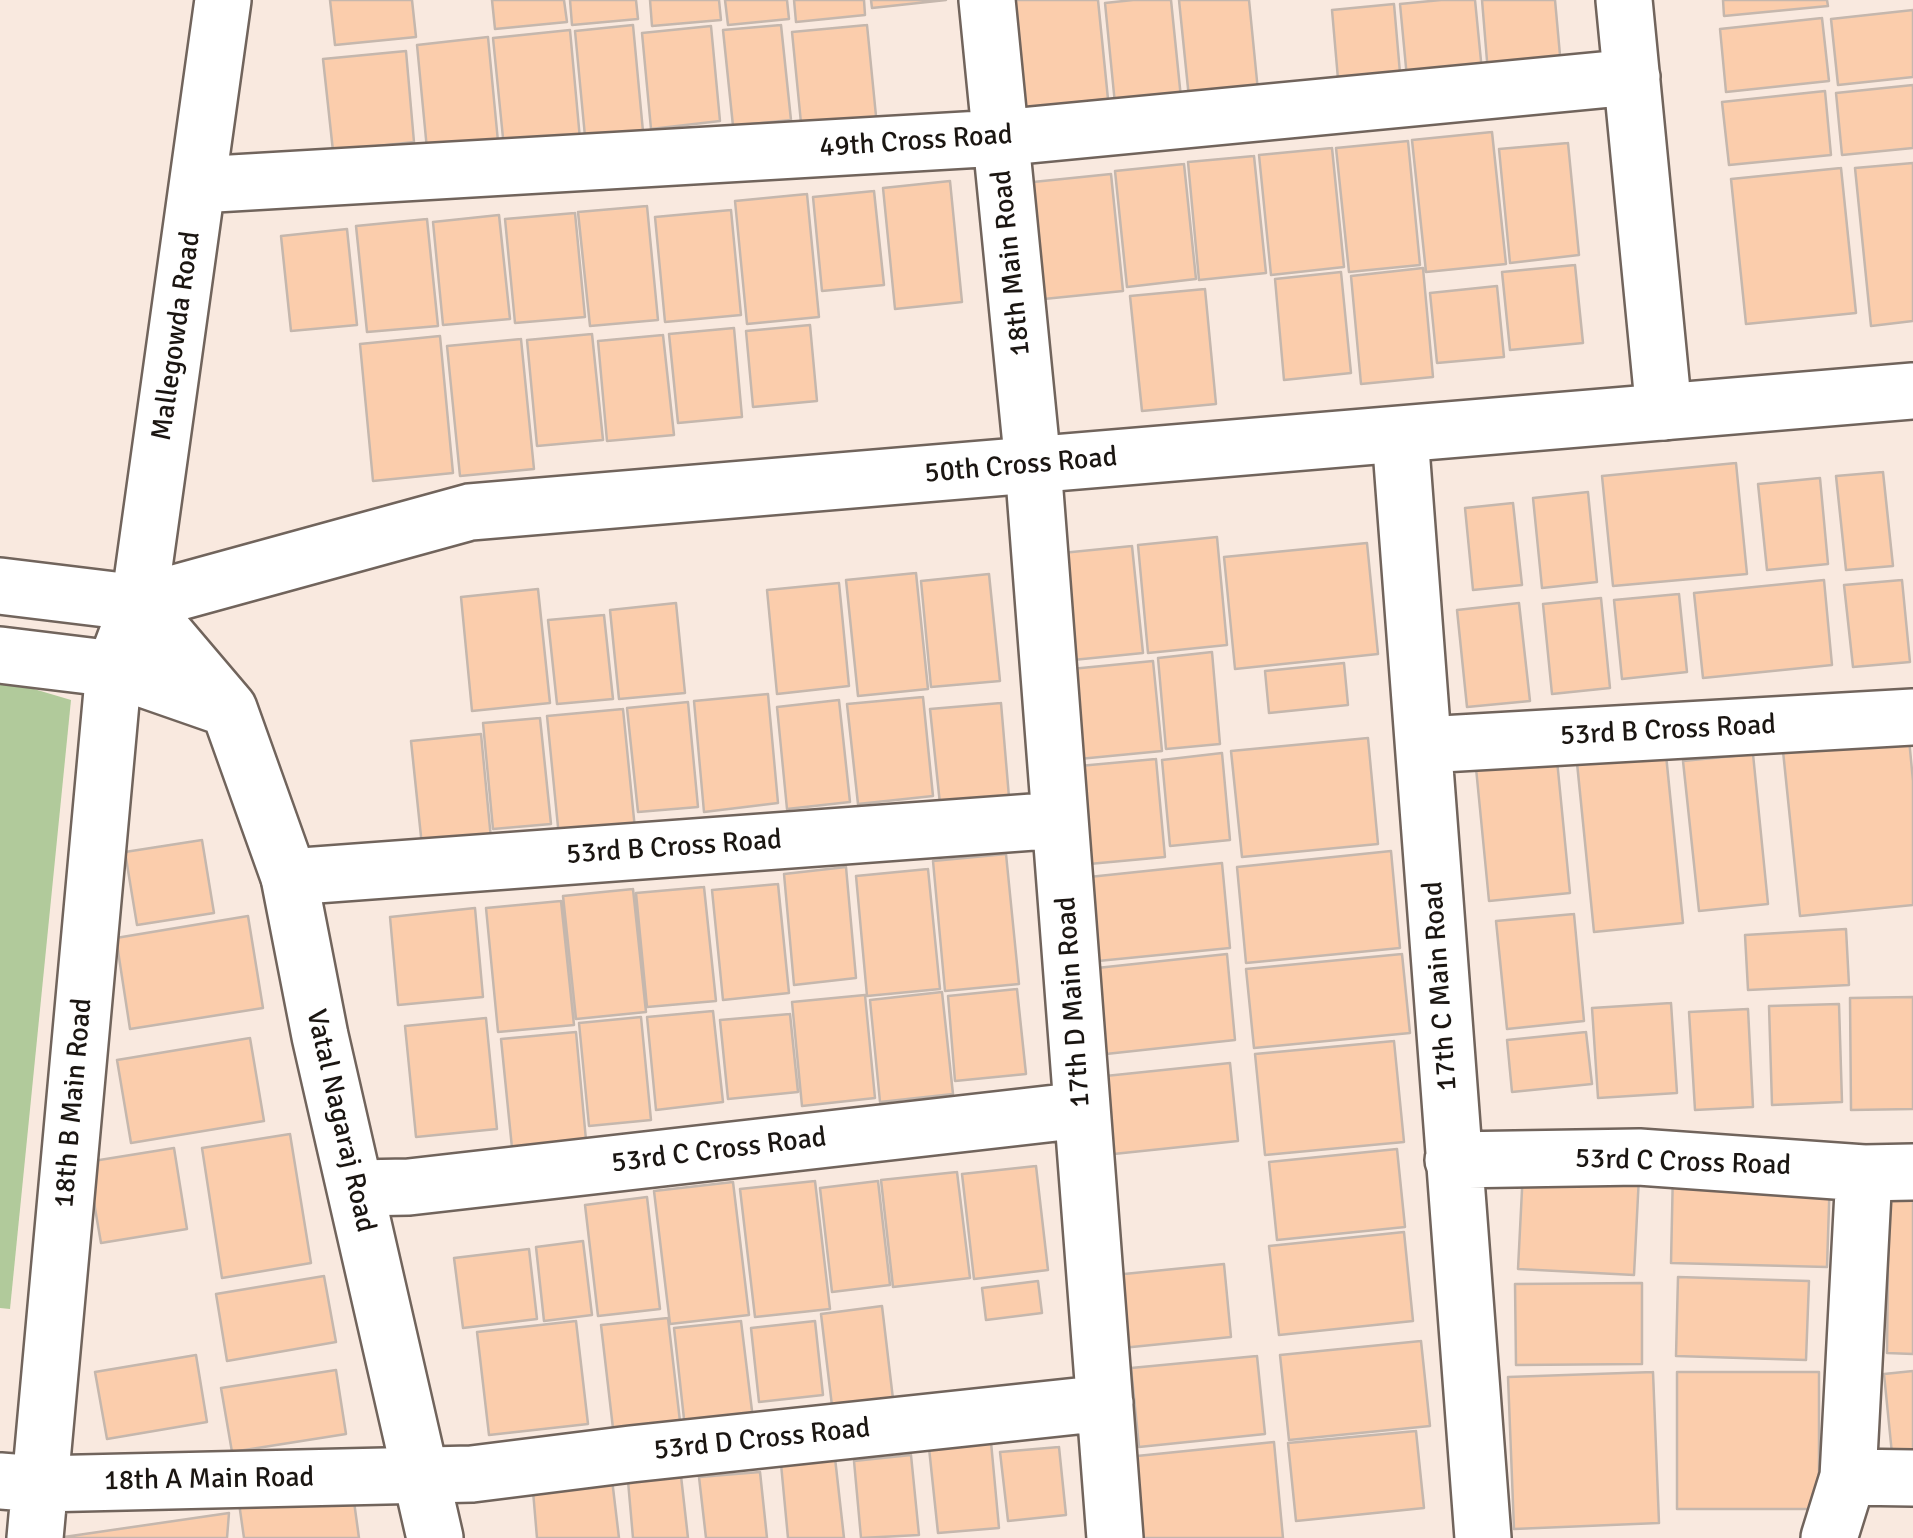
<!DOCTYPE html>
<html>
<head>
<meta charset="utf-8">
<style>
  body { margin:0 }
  canvas { display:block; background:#f9e9df }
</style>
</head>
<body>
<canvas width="1913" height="1538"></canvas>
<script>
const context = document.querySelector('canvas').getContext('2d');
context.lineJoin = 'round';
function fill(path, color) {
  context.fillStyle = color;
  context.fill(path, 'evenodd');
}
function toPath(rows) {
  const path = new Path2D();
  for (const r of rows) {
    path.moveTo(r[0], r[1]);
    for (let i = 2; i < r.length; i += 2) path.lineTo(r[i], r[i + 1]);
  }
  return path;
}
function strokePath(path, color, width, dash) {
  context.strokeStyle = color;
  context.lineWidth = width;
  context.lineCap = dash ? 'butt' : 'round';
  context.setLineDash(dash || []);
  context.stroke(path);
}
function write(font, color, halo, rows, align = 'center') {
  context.font = font + ' Signika,sans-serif';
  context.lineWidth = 10;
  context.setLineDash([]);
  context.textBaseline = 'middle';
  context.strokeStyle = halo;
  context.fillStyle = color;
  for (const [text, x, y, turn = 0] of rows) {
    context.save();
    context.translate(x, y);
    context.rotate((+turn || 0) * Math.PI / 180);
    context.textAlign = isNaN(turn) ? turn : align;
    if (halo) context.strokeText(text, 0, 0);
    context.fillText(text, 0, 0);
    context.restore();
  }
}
const green = toPath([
  [0,679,71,700,10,1309,0,1308]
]);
const building = toPath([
  [330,0,412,0,416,37,335,45,330,0],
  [492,0,564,0,567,22,495,29,492,0],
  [570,0,636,0,638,19,572,25,570,0],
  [650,0,719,0,721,20,652,26,650,0],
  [725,0,787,0,789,19,728,25,725,0],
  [794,0,864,0,865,15,796,22,794,0],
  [871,0,946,0,872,8,871,0],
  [1012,0,1098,0,1108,99,1023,108,1012,0],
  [1133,0,1171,0,1181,98,1115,104,1105,3,1133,0],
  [1179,0,1249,0,1258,91,1189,98,1179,0],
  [1441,0,1475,0,1482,71,1407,78,1400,4,1441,0],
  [1482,0,1555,0,1561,66,1488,73,1482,0],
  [1723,0,1827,0,1828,6,1724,16,1723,0],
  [1394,4,1400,73,1338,79,1332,10,1394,4],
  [1913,10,1913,77,1838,85,1831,19,1913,10],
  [1822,18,1829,81,1726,92,1720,29,1822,18],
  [633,25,644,142,586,147,575,31,633,25],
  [781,25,791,120,733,126,723,30,781,25],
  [867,25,877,126,802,133,792,32,867,25],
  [711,26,720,121,651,129,642,33,711,26],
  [570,30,581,150,505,158,493,38,570,30],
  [488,37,499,152,428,160,417,45,488,37],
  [406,51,414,142,333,151,323,59,406,51],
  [1913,85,1913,148,1842,155,1836,93,1913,85],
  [1825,91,1831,155,1729,165,1722,102,1825,91],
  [1492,132,1506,264,1426,272,1412,140,1492,132],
  [1408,141,1420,265,1349,272,1336,148,1408,141],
  [1568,143,1579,255,1510,263,1499,149,1568,143],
  [1332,148,1344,267,1271,275,1259,155,1332,148],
  [1254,156,1266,273,1199,280,1188,162,1254,156],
  [1913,163,1913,321,1871,326,1855,168,1913,163],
  [1184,164,1196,279,1127,287,1115,171,1184,164],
  [1841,168,1856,313,1746,324,1731,179,1841,168],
  [1111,174,1123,291,1044,299,1033,182,1111,174],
  [950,181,962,302,895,309,883,188,950,181],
  [874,191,884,285,822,291,813,197,874,191],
  [807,194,819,317,747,324,735,201,807,194],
  [647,206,658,320,590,326,578,212,647,206],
  [731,210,741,315,665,322,655,217,731,210],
  [575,213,585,317,515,323,505,219,575,213],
  [499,215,510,319,443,325,433,222,499,215],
  [427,219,438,326,367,332,356,226,427,219],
  [347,229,357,325,291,331,281,236,347,229],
  [1575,265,1583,343,1510,350,1502,272,1575,265],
  [1423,268,1433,377,1361,384,1351,276,1423,268],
  [1341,272,1351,373,1284,380,1275,279,1341,272],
  [1497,286,1504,357,1437,363,1430,293,1497,286],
  [1205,289,1216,404,1142,411,1130,296,1205,289],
  [810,325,817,401,753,407,746,331,810,325],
  [734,328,742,417,678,423,669,334,734,328],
  [592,334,603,440,537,446,527,340,592,334],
  [663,335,674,435,607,441,598,341,663,335],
  [440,336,453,473,373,481,360,344,440,336],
  [521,339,534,469,460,476,447,346,521,339],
  [1736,463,1747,574,1613,586,1602,476,1736,463],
  [1883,472,1893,566,1846,570,1836,476,1883,472],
  [1820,478,1828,564,1767,570,1758,484,1820,478],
  [1588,492,1597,582,1542,588,1533,498,1588,492],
  [1513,503,1522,585,1473,590,1465,508,1513,503],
  [1217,537,1227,645,1148,653,1138,545,1217,537],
  [1367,543,1378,654,1235,669,1224,557,1367,543],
  [1132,546,1143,653,1063,661,1052,554,1132,546],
  [916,573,928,689,858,696,846,580,916,573],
  [989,574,1000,681,931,687,921,581,989,574],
  [1824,580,1832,665,1703,678,1694,593,1824,580],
  [1902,580,1910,662,1853,667,1844,585,1902,580],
  [839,583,849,686,777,694,767,590,839,583],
  [538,589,550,703,472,711,461,597,538,589],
  [1679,594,1687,672,1622,679,1614,600,1679,594],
  [1601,598,1610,688,1552,694,1543,604,1601,598],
  [676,603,685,693,619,699,610,610,676,603],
  [1519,603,1530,701,1467,707,1457,610,1519,603],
  [604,615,613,699,557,704,548,620,604,615],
  [1212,652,1220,744,1166,749,1158,658,1212,652],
  [1153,661,1162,751,1079,759,1071,669,1153,661],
  [1344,663,1348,705,1269,713,1265,671,1344,663],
  [768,694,778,803,704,812,694,701,768,694],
  [923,697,933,796,858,804,847,704,923,697],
  [839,700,850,802,787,809,777,707,839,700],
  [688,702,698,807,638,812,627,708,688,702],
  [1001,703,1009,797,940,804,930,709,1001,703],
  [623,709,635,829,559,837,547,716,623,709],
  [540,718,551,824,493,829,483,723,540,718],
  [481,734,491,839,422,846,411,741,481,734],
  [1368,738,1378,844,1242,857,1231,751,1368,738],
  [1909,739,1913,781,1913,905,1800,916,1783,751,1909,739],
  [1665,745,1683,923,1594,932,1576,753,1665,745],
  [1222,753,1230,840,1170,846,1162,760,1222,753],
  [1753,754,1768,904,1699,911,1683,761,1753,754],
  [1156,759,1165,857,1089,864,1079,766,1156,759],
  [1557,760,1570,893,1489,901,1476,768,1557,760],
  [202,840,214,913,137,925,125,852,202,840],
  [1391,851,1400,948,1246,963,1237,867,1391,851],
  [1006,854,1019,984,945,991,933,861,1006,854],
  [1222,863,1230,948,1098,961,1089,877,1222,863],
  [846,867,856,978,794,985,784,874,846,867],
  [928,869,940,989,867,996,856,876,928,869],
  [778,884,789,993,723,1000,712,890,778,884],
  [704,887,716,1001,647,1007,636,893,704,887],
  [633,889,646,1012,576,1019,563,896,633,889],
  [561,901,574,1025,498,1032,486,908,561,901],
  [475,908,483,997,398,1005,390,917,475,908],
  [1574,914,1584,1021,1507,1029,1496,921,1574,914],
  [248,916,263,1008,130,1029,116,938,248,916],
  [1846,929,1849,985,1748,990,1745,935,1846,929],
  [1227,954,1235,1040,1106,1054,1097,968,1227,954],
  [1402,954,1410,1033,1254,1048,1246,969,1402,954],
  [1017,989,1026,1074,955,1081,948,996,1017,989],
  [942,992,953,1094,880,1102,870,1000,942,992],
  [865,995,875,1098,802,1106,792,1002,865,995],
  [1913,997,1913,1109,1851,1110,1850,998,1913,997],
  [1671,1003,1677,1093,1598,1098,1592,1008,1671,1003],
  [1839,1004,1842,1102,1772,1105,1769,1006,1839,1004],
  [1748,1009,1753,1107,1695,1110,1689,1012,1748,1009],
  [713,1011,723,1102,656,1110,647,1017,713,1011],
  [790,1014,798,1092,728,1099,720,1020,790,1014],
  [641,1017,651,1120,589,1126,579,1023,641,1017],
  [486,1018,497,1129,416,1137,405,1026,486,1018],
  [576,1032,586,1140,512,1148,501,1039,576,1032],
  [1586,1032,1592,1084,1512,1092,1507,1040,1586,1032],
  [250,1038,264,1121,131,1143,117,1060,250,1038],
  [1394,1041,1404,1142,1265,1155,1255,1054,1394,1041],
  [1230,1063,1238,1141,1104,1155,1096,1077,1230,1063],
  [290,1134,311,1263,222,1278,202,1148,290,1134],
  [174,1148,187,1229,101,1243,87,1162,174,1148],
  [1397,1149,1405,1227,1277,1240,1269,1162,1397,1149],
  [1036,1166,1048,1270,974,1279,962,1174,1036,1166],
  [1523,1170,1639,1176,1634,1275,1518,1269,1523,1170],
  [1673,1170,1830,1175,1827,1267,1671,1263,1673,1170],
  [957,1172,970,1278,893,1287,881,1180,957,1172],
  [1889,1174,1913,1174,1913,1354,1887,1353,1889,1174],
  [815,1181,830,1309,755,1317,740,1189,815,1181],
  [878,1181,890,1285,832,1292,820,1188,878,1181],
  [733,1182,749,1315,670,1324,654,1191,733,1182],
  [647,1197,660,1309,598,1316,585,1205,647,1197],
  [1404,1232,1413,1321,1279,1335,1269,1246,1404,1232],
  [583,1241,592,1315,544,1321,536,1247,583,1241],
  [529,1249,537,1319,463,1328,454,1258,529,1249],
  [1224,1264,1231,1337,1122,1348,1114,1275,1224,1264],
  [324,1276,336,1342,227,1361,216,1294,324,1276],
  [1678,1277,1809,1281,1806,1360,1676,1356,1678,1277],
  [1038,1281,1042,1313,986,1320,982,1288,1038,1281],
  [1642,1283,1642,1364,1516,1365,1515,1284,1642,1283],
  [882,1306,893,1399,832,1406,821,1314,882,1306],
  [668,1318,681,1430,614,1437,601,1325,668,1318],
  [576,1321,588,1424,489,1435,477,1332,576,1321],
  [741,1321,753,1419,685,1428,674,1328,741,1321],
  [815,1321,823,1395,759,1402,751,1328,815,1321],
  [1421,1341,1430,1426,1289,1440,1280,1355,1421,1341],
  [196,1355,207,1422,107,1439,95,1372,196,1355],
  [1257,1356,1265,1434,1139,1447,1131,1368,1257,1356],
  [336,1370,346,1434,232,1452,221,1388,336,1370],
  [1913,1371,1913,1452,1892,1454,1884,1374,1913,1371],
  [1653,1372,1659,1523,1514,1529,1508,1377,1653,1372],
  [1677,1372,1819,1372,1819,1509,1677,1509,1677,1372],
  [1416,1431,1424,1508,1296,1521,1288,1443,1416,1431],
  [991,1442,999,1528,938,1533,929,1448,991,1442],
  [1274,1442,1283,1538,1136,1538,1127,1457,1274,1442],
  [1059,1447,1066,1515,1008,1521,1000,1452,1059,1447],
  [911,1455,919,1535,861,1538,854,1461,911,1455],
  [835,1458,844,1538,788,1538,781,1464,835,1458],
  [611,1471,619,1538,537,1538,532,1479,611,1471],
  [760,1472,767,1538,706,1538,699,1477,760,1472],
  [681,1476,688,1538,633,1538,628,1481,681,1476],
  [352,1487,359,1538,244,1538,239,1503,352,1487],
  [229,1513,227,1538,64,1538,64,1537,229,1513]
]);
const minor = toPath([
  [987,0,1033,465,1115,1538],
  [1624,0,1664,412],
  [198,185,999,138,1632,77],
  [1400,435,1483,1538],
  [1424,745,1913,717],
  [289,877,1060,820],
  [1453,1160,1639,1157,1864,1173,1913,1172],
  [356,1188,409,1187,1082,1110],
  [1848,1477,1913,1478],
  [0,1481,39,1484,472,1474,631,1454,1105,1403],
  [35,1538,114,669,139,603,223,0],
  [1829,1538,1848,1477,1864,1173]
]);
const tertiary = toPath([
  [139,603,470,512,1913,391]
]);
const secondary = toPath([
  [0,586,139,603,229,709,289,877,320,1036,435,1538],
  [0,655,114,669,226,708]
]);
const streetNames = [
  ["49th Cross Road",916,142,-4],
  ["18th Main Road",1012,263,-96],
  ["Mallegowda Road",177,336,-82],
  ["50th Cross Road",1021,466,-5],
  ["53rd B Cross Road",1668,731,-3],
  ["53rd B Cross Road",674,848,-4],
  ["17th C Main Road",1441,986,-94],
  ["17th D Main Road",1074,1002,-94],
  ["18th B Main Road",74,1103,-85],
  ["Vatal Nagaraj Road",340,1121,77],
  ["53rd C Cross Road",719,1151,-7],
  ["53rd C Cross Road",1683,1163,2],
  ["53rd D Cross Road",762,1440,-6],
  ["18th A Main Road",209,1480,-1]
];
fill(green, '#b1ca9b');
fill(building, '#fbcdac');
strokePath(building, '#c5b7ad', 2.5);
strokePath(minor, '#71645c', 60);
strokePath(tertiary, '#71645c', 60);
strokePath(secondary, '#71645c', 60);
strokePath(minor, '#fff', 55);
strokePath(tertiary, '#fff', 55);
strokePath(secondary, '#fff', 55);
write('28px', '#1b1612', '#fff', streetNames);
</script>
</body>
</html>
